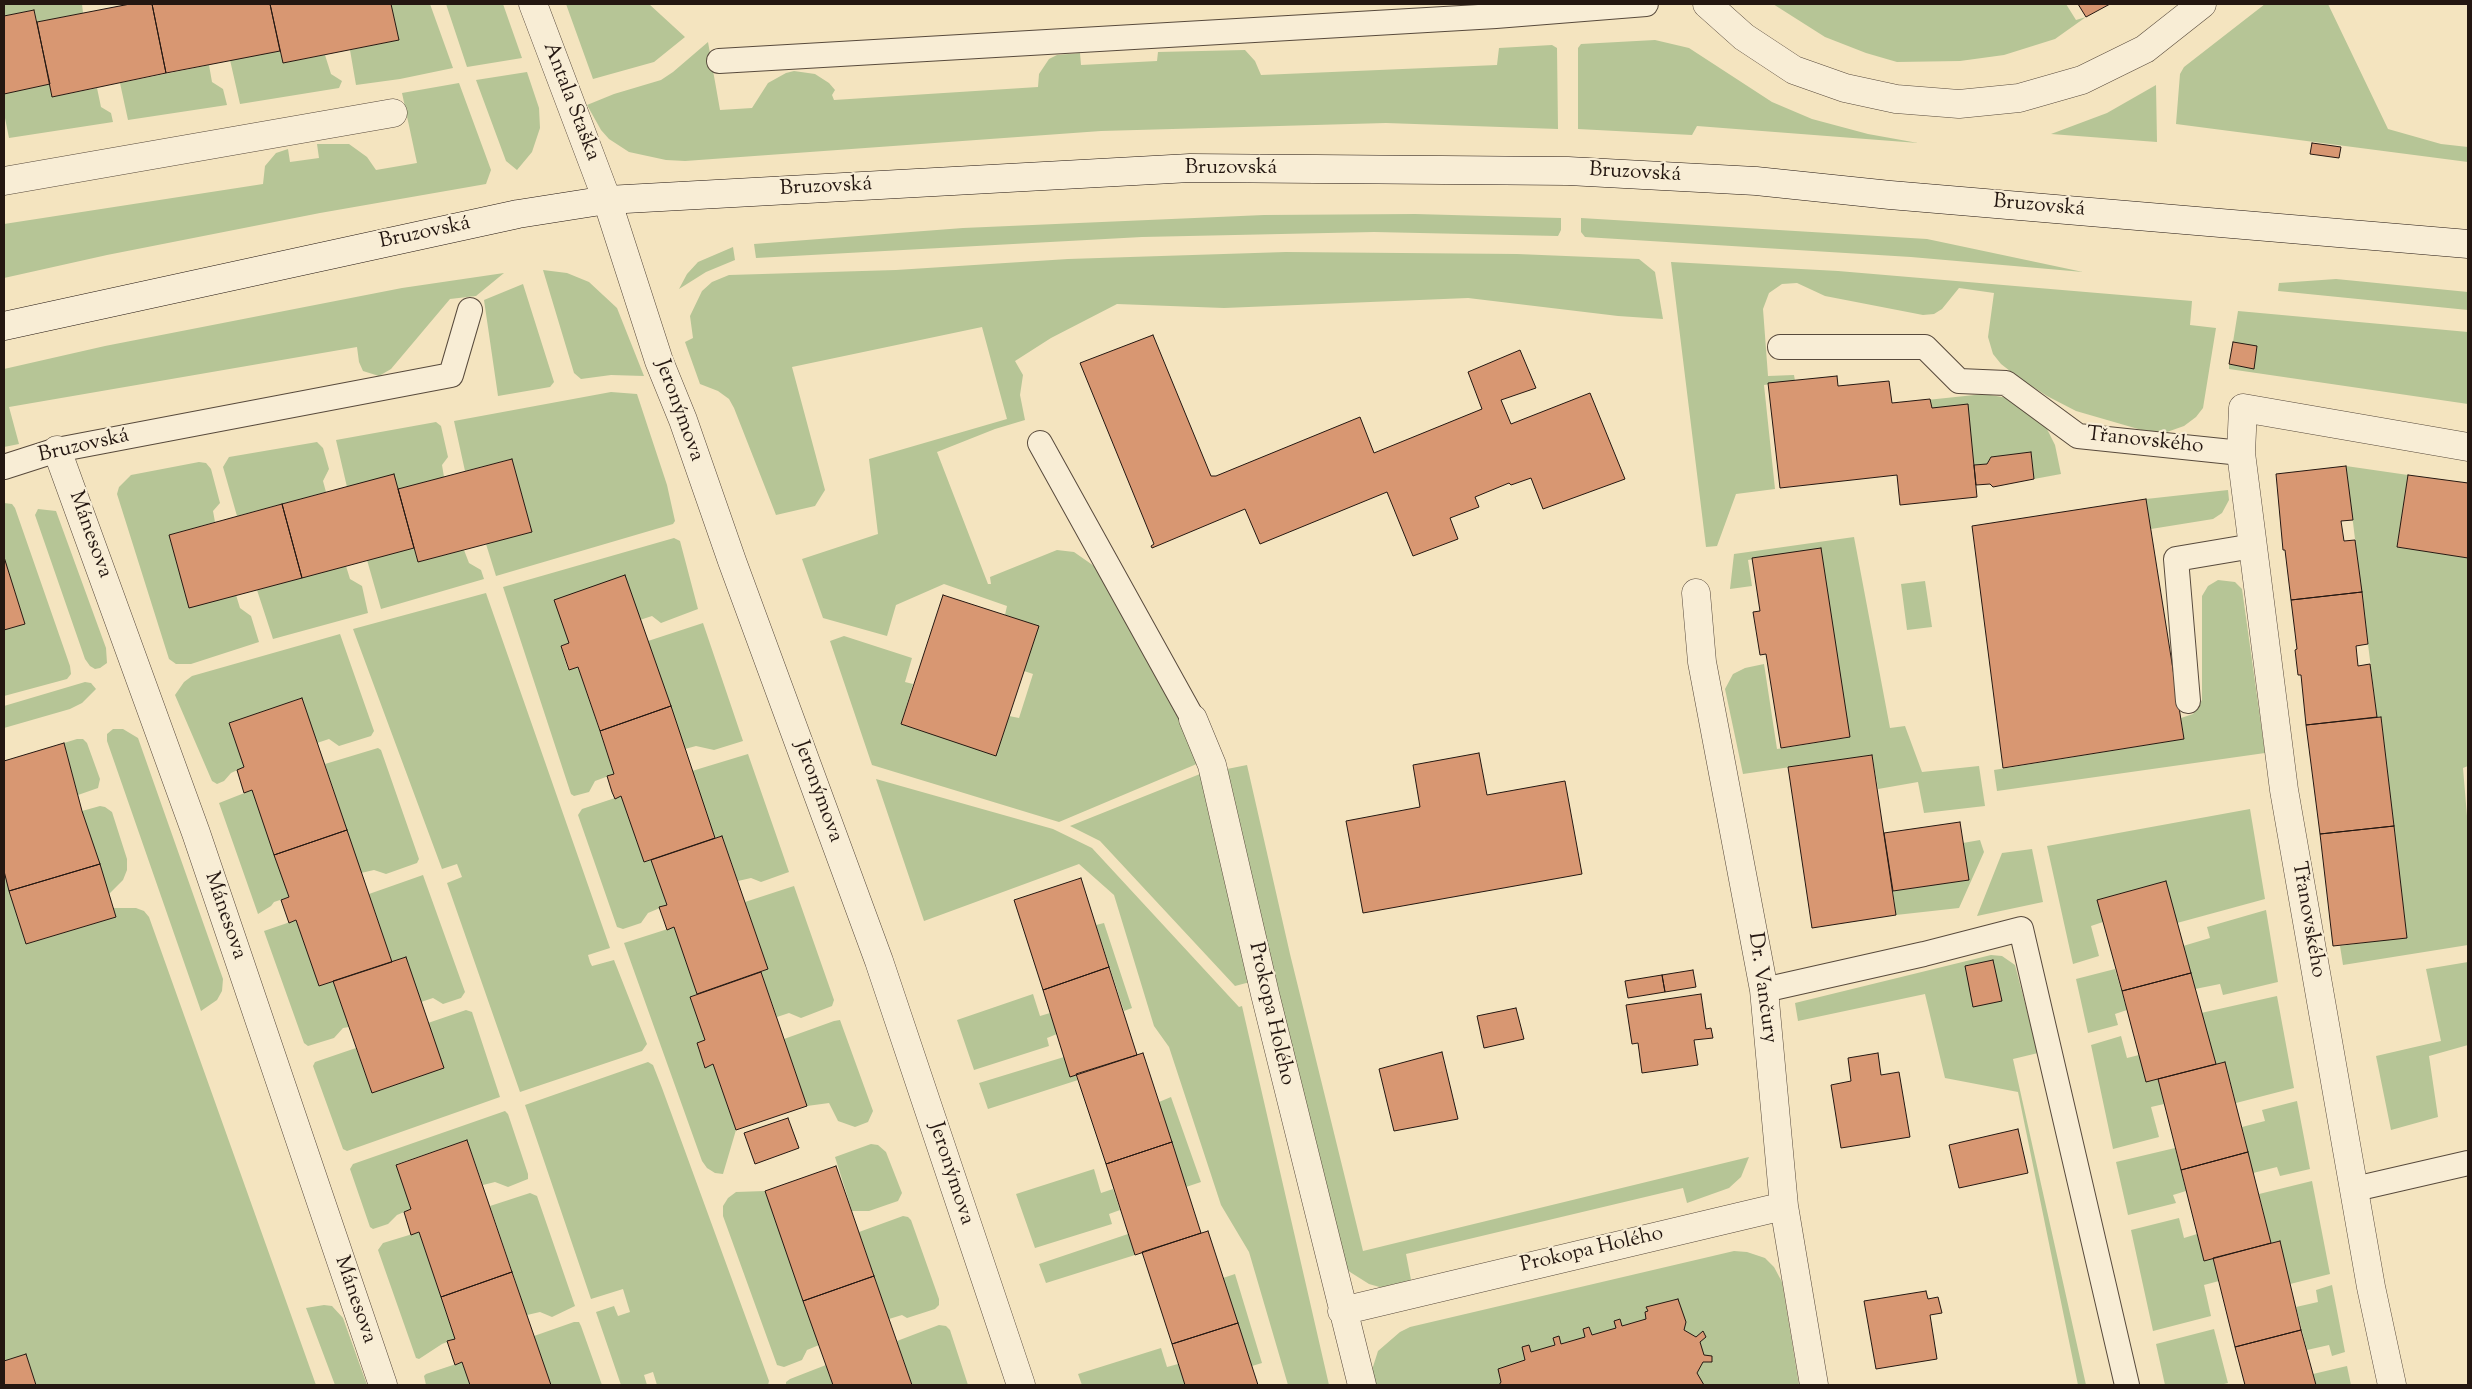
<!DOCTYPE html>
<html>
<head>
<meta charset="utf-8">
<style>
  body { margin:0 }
  #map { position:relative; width:2472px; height:1389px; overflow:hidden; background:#f4e4bf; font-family:"Sorts Mill Goudy",serif }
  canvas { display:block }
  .frame { position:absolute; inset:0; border:5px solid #241711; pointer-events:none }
</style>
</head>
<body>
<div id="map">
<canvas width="2472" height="1389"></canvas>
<div class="frame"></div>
</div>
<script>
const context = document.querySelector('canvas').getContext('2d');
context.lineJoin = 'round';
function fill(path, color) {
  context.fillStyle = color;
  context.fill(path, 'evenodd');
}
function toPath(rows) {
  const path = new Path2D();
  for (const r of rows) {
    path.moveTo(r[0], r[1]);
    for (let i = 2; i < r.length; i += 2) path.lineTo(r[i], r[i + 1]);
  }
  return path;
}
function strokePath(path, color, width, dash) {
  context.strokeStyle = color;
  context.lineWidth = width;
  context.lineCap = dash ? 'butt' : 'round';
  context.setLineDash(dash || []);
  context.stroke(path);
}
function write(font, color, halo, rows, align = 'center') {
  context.font = font + ' "Sorts Mill Goudy",serif';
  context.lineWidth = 4.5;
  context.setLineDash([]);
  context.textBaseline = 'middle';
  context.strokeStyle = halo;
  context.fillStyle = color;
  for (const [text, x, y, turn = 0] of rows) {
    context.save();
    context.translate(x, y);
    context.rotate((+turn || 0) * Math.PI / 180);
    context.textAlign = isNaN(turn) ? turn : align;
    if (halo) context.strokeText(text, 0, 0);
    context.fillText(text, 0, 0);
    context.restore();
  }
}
const green = toPath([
  [4,4,82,4,83,13,37,22,34,10,4,16],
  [391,4,430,4,453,68,400,79,356,85,350,50,399,40],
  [446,4,503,4,522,58,467,67],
  [566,4,649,4,685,37,654,62,593,79],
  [1773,4,2066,4,2076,20,2086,17,2055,39,2004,55,1960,61,1897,62,1866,53,1825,37],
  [2265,4,2328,4,2388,129,2441,144,2468,147,2468,162,2176,124,2180,74,2184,67],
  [1655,40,1689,48,1772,102,1812,119,1868,134,1918,143,1697,126,1692,135,1578,129,1578,48,1581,44],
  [708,42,720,110,752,108,768,83,786,73,794,71,815,74,829,83,835,90,832,95,834,100,1038,87,1039,74,1049,59,1057,55,1080,53,1081,65,1157,61,1158,52,1245,50,1255,61,1261,75,1497,65,1499,48,1552,45,1557,48,1558,129,1386,123,1101,131,685,161,666,160,629,152,609,139,601,130,587,105,614,94,661,80,673,72],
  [280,51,283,63,325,55,331,74,342,81,339,88,240,104,230,60],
  [209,65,212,82,223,89,227,105,128,120,120,83],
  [527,72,539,108,540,128,532,152,517,170,506,161,476,80],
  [459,83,491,170,486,184,320,213,107,255,4,278,4,224,263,184,265,166,276,153,288,149,290,162,319,158,317,144,349,144,367,157,376,170,417,163,402,93],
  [50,84,52,97,97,88,101,107,111,113,113,122,9,138,4,113,4,94],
  [2156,85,2157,142,2051,134,2107,113],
  [1415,214,1561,218,1561,230,1558,236,1374,232,1142,237,756,258,754,244,963,228,1264,215],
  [1581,218,1927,239,2083,272,1911,257,1585,237,1581,232],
  [733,247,735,260,706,272,679,289,687,274,698,262],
  [1286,252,1517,254,1639,259,1655,272,1663,319,1618,316,1468,298,1224,308,1117,304,1051,338,1015,361,1023,375,1020,395,1025,420,995,429,937,452,988,584,991,584,990,577,1057,550,1074,552,1094,566,1179,711,1199,763,1059,822,872,765,830,641,844,636,912,658,905,682,913,684,901,724,996,755,1009,716,1019,718,1033,674,1024,671,1038,626,1005,615,1007,606,944,584,896,605,887,636,823,618,802,559,878,534,869,459,1007,419,982,327,792,367,825,490,815,506,776,515,734,408,729,399,718,391,700,384,685,342,693,338,690,316,702,291,712,282,729,275,896,270,1068,259],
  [1671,262,1838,271,2192,301,2190,325,2216,328,2203,408,2196,417,2184,426,2167,432,2152,433,2076,411,2047,396,2019,378,2001,364,1993,354,1988,337,1994,293,1959,288,1942,309,1934,314,1923,315,1825,296,1797,283,1782,284,1769,293,1763,309,1768,376,1794,375,1795,381,1764,385,1775,489,1736,494,1717,546,1706,547],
  [543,270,567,273,589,282,617,308,644,376,611,375,581,379,574,373],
  [504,273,476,296,450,299,391,369,379,376,363,371,359,362,357,347,9,407,19,444,4,447,4,369,105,346,402,288],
  [2336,279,2468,292,2468,310,2278,291,2279,283],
  [523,284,554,382,550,387,498,396,484,300],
  [2238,311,2468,332,2468,404,2229,369,2229,364,2254,368,2257,347,2233,342],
  [611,392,637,394,667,485,675,521,673,524,496,576,486,544,532,532,512,459,465,471,454,421],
  [1984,394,2008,398,2044,423,2055,445,2061,474,2034,479,2031,452,1991,457,1987,464,1970,466,1928,409,1927,400],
  [436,422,441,426,448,457,442,465,444,477,398,489,347,487,336,440],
  [317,442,323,448,329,469,323,481,326,492,237,516,223,467,229,457],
  [199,462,206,463,211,469,220,503,213,511,215,522,169,535,189,607,236,595,240,608,251,616,259,642,191,664,176,664,169,659,117,494,119,487,131,475],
  [2346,466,2408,475,2397,547,2468,558,2468,766,2463,768,2468,828,2468,945,2343,965,2340,946,2407,937,2381,717,2377,717],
  [2228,490,2229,500,2222,513,2213,519,2151,529,2146,499],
  [4,503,12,504,15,508,70,666,71,674,67,679,4,696,4,630,25,624,4,557],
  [38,509,56,511,106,648,107,663,100,668,95,669,90,666,85,659,35,515],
  [1854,537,1890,728,1905,726,1922,772,1979,766,1985,806,1924,813,1918,782,1878,789,1872,755,1743,774,1725,689,1733,674,1745,668,1764,664,1777,749,1846,738,1817,549,1748,560,1752,586,1730,589,1734,554],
  [674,538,680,541,698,609,661,623,652,616,561,646,568,670,578,667,614,774,595,781,589,792,574,796,571,794,503,587],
  [414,548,418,562,464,550,469,563,481,570,484,579,381,609,367,560],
  [346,566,350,579,362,586,368,613,273,639,257,590],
  [2218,580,2235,582,2242,589,2265,753,1997,791,1994,770,2184,739,2181,718,2193,714,2202,700,2202,596,2208,586],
  [1925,581,1932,627,1907,630,1901,584],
  [486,593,610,948,588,955,590,962,592,966,614,960,647,1044,642,1051,520,1092,447,883,462,877,457,864,442,869,353,629],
  [703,623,743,741,714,750,696,746,685,749,648,641],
  [340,634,374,731,371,736,339,746,329,739,317,743,302,698,229,723,244,767,231,773,224,781,217,784,212,781,175,695,184,682,192,676],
  [85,682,91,683,96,689,82,703,70,709,4,728,4,706],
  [113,729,123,729,138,738,223,979,222,991,217,1000,201,1011,107,741,107,734],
  [77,739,83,739,87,743,100,779,98,788,78,795,64,743],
  [378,748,381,750,419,859,417,863,386,874,374,870,361,873,325,764],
  [748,754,789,872,761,882,751,878,738,881,722,836,715,838,692,771],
  [1247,765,1290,954,1363,1251,1749,1157,1741,1177,1729,1188,1687,1203,1683,1188,1406,1254,1412,1285,1383,1288,1369,1284,1350,1272,1342,1264,1222,770],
  [1200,774,1250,982,1235,986,1100,841,1070,826],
  [876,779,1053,829,1092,848,1239,1007,1242,1006,1329,1385,1288,1385,1249,1252,1221,1205,1169,1047,1154,1026,1114,895,1079,864,924,921],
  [252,790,289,897,274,902,271,906,258,914,219,803],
  [621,796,644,862,651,860,667,905,648,913,641,923,623,929,617,927,578,815,582,809],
  [100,806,105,807,112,812,127,859,127,870,123,880,109,894,82,811],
  [2250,809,2265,899,2177,923,2166,881,2097,900,2103,922,2091,926,2099,956,2073,964,2047,846],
  [1980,840,1984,852,1959,908,1896,915,1893,891,1968,880,1963,843],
  [2032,849,2043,902,1977,916,2002,853],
  [4,871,26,944,116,917,113,908,136,908,144,911,149,917,316,1385,36,1385,26,1354,4,1361],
  [423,875,465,992,461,998,443,1004,433,998,421,1002,406,957,392,962,369,894],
  [794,886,834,1000,832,1006,801,1018,789,1013,777,1017,761,972,768,969,745,902],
  [2266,910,2278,982,2223,995,2220,984,2195,989,2183,946,2210,938,2207,927],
  [296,920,319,986,333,981,349,1027,343,1028,334,1038,308,1046,304,1043,264,931],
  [1104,923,1132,1008,1124,1011,1096,925],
  [674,927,697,994,690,997,705,1040,697,1044,705,1068,713,1064,736,1130,723,1174,715,1173,707,1168,702,1161,624,943],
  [1991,955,2002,956,2015,965,2038,1053,2013,1059,2086,1385,2078,1385,2018,1092,1945,1078,1925,994,1798,1021,1795,1003],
  [2468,962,2468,1045,2429,1056,2438,1117,2391,1130,2376,1056,2441,1041,2426,969],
  [2115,969,2127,1010,2115,1014,2118,1025,2088,1033,2076,979],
  [1033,994,1040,1016,1050,1013,1057,1034,1047,1038,1049,1046,974,1070,957,1020],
  [2277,996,2294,1088,2236,1103,2225,1062,2216,1064,2201,1013],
  [466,1010,472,1012,500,1097,347,1151,343,1149,313,1066,315,1062,356,1048,372,1093,443,1068,428,1023],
  [840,1020,873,1111,868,1122,855,1127,838,1121,829,1103,807,1106,784,1039,834,1021],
  [2121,1036,2127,1058,2139,1055,2158,1079,2164,1104,2151,1107,2159,1137,2113,1149,2091,1045],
  [1064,1057,1078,1080,988,1109,979,1083],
  [648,1062,653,1065,662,1088,769,1381,768,1385,657,1385,653,1372,644,1375,647,1385,621,1385,596,1312,614,1306,618,1316,630,1312,623,1289,591,1299,525,1105],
  [1171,1097,1201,1182,1186,1187,1159,1102],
  [2297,1101,2310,1169,2280,1176,2277,1167,2253,1173,2242,1127,2265,1121,2262,1110],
  [505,1111,508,1114,528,1174,528,1179,508,1187,495,1182,483,1185,467,1140,397,1164,411,1209,397,1215,388,1224,373,1229,370,1227,350,1169,353,1164],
  [871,1144,878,1145,886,1152,902,1193,898,1201,869,1211,852,1211,835,1157],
  [2175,1148,2186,1191,2173,1195,2176,1203,2128,1215,2116,1162],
  [1094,1169,1101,1193,1113,1189,1120,1210,1109,1214,1112,1224,1035,1248,1016,1194],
  [2312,1181,2330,1274,2290,1284,2280,1241,2271,1243,2259,1194],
  [765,1191,819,1345,807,1350,802,1360,784,1367,777,1365,723,1216,723,1206,728,1198,736,1192],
  [530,1193,537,1196,575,1306,552,1317,540,1312,527,1315,490,1206],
  [903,1216,908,1217,911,1220,939,1299,939,1305,935,1309,907,1318,902,1315,889,1319,859,1232],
  [2179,1218,2184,1238,2197,1234,2204,1260,2213,1258,2219,1281,2204,1285,2211,1316,2153,1331,2131,1230],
  [419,1232,455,1339,442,1344,419,1359,416,1358,378,1250,383,1243],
  [1128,1234,1135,1255,1046,1283,1039,1264],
  [1734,1251,1747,1252,1765,1258,1774,1267,1782,1282,1799,1385,1374,1385,1371,1373,1378,1351,1400,1332,1410,1327],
  [1235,1274,1262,1363,1252,1366,1223,1278],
  [2332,1285,2345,1352,2332,1356,2329,1345,2307,1350,2296,1307,2318,1302,2316,1290],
  [324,1305,332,1306,343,1318,367,1385,335,1385,306,1308],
  [574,1322,579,1322,581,1326,602,1385,551,1385,534,1336],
  [939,1325,946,1326,950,1330,968,1385,912,1385,897,1341],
  [2214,1329,2228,1383,2220,1385,2165,1385,2156,1344],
  [1161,1348,1167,1367,1178,1364,1185,1385,1082,1385,1078,1374],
  [462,1362,470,1385,426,1385,424,1376,426,1374],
  [826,1365,833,1385,786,1385,786,1382,790,1379],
  [2347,1366,2351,1385,2316,1385,2313,1374]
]);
const building = toPath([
  [130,4,152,4,166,73,52,97,37,22,130,4],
  [152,4,270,4,280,51,166,73,152,4],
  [270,4,391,4,399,40,283,63,270,4],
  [2078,4,2110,4,2086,17,2078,4],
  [34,10,50,84,4,94,4,16,34,10],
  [2312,143,2341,147,2339,158,2310,154,2312,143],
  [1153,335,1211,476,1216,476,1360,417,1374,453,1482,409,1468,372,1520,350,1536,388,1501,400,1511,424,1590,393,1625,479,1543,509,1531,478,1511,485,1509,483,1475,497,1479,507,1450,518,1458,539,1413,556,1387,492,1260,544,1245,509,1152,548,1151,546,1154,544,1080,363,1153,335],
  [2233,342,2257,346,2254,369,2229,364,2233,342],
  [1837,376,1838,386,1889,381,1892,403,1930,399,1932,408,1968,404,1977,497,1900,505,1897,475,1780,488,1768,383,1837,376],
  [2031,452,2034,479,1993,487,1990,484,1976,485,1974,465,1987,464,1991,457,2031,452],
  [512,459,532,532,418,562,398,489,512,459],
  [2346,466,2353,520,2341,521,2344,541,2355,540,2362,592,2291,600,2285,550,2283,550,2276,474,2346,466],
  [394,474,414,548,302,578,282,504,394,474],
  [2408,475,2468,483,2468,558,2397,547,2408,475],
  [2146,499,2184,739,2003,768,1972,526,2146,499],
  [282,504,302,578,189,608,169,535,282,504],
  [1821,548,1850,737,1781,748,1766,654,1760,655,1753,612,1760,611,1752,558,1821,548],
  [4,557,25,624,4,630,4,557],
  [625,575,671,706,600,731,578,667,569,670,561,646,569,643,554,600,625,575],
  [2362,592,2368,644,2356,646,2358,666,2370,664,2377,717,2306,725,2301,675,2298,675,2295,650,2297,649,2291,600,2362,592],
  [943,595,1039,626,996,756,901,724,943,595],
  [302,698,347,830,274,855,252,790,244,793,237,770,244,767,229,723,302,698],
  [671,706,715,838,644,862,621,796,615,799,612,792,607,776,614,774,600,731,671,706],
  [2381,717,2394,826,2320,834,2306,725,2381,717],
  [64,743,82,811,100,864,9,891,4,871,4,761,64,743],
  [1479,753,1487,795,1565,781,1582,874,1363,913,1346,821,1420,807,1413,765,1479,753],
  [1872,755,1896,915,1812,928,1788,767,1872,755],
  [1960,822,1969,880,1893,891,1884,833,1960,822],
  [2394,826,2407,938,2333,946,2320,834,2394,826],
  [347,830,392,962,319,986,296,920,289,923,281,900,289,897,274,855,347,830],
  [722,836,768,969,697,994,674,927,667,930,665,924,659,907,667,905,651,860,722,836],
  [100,864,116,917,26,944,9,891,100,864],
  [1081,878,1109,967,1043,990,1014,900,1081,878],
  [2166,881,2191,973,2122,991,2097,900,2166,881],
  [406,957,444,1068,372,1093,333,981,406,957],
  [1993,960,2002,1001,1973,1007,1965,966,1993,960],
  [1109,967,1137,1055,1070,1077,1043,990,1109,967],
  [1693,970,1696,987,1665,992,1662,975,1693,970],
  [761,972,807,1106,736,1130,713,1064,705,1068,697,1043,705,1040,690,997,761,972],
  [2191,973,2216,1064,2146,1082,2122,991,2191,973],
  [1662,975,1665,992,1628,998,1625,981,1662,975],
  [1701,994,1706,1029,1711,1028,1713,1038,1694,1040,1698,1065,1642,1073,1638,1043,1632,1044,1626,1005,1701,994],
  [1516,1008,1524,1039,1484,1048,1477,1016,1516,1008],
  [1442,1052,1458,1119,1394,1131,1379,1069,1442,1052],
  [1143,1053,1172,1142,1106,1164,1076,1074,1143,1053],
  [1878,1053,1881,1075,1899,1072,1910,1137,1841,1148,1831,1085,1851,1081,1848,1058,1878,1053],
  [2225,1062,2248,1152,2181,1170,2158,1079,2225,1062],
  [788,1118,799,1148,755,1164,744,1133,788,1118],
  [2018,1129,2028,1173,1959,1188,1949,1145,2018,1129],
  [467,1140,512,1272,441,1297,419,1232,411,1235,404,1212,411,1209,396,1165,467,1140],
  [1172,1142,1201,1233,1135,1255,1106,1164,1172,1142],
  [2248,1152,2271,1243,2204,1261,2181,1170,2248,1152],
  [836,1166,874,1276,803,1301,765,1191,836,1166],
  [1208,1231,1238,1323,1172,1344,1142,1252,1208,1231],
  [2280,1241,2301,1330,2235,1347,2213,1258,2280,1241],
  [512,1272,551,1385,470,1385,462,1362,455,1365,447,1341,455,1339,441,1297,512,1272],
  [874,1276,912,1385,833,1385,803,1301,874,1276],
  [1926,1291,1928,1299,1938,1297,1942,1313,1930,1315,1937,1359,1876,1369,1864,1301,1926,1291],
  [1678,1299,1686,1322,1684,1330,1696,1337,1703,1331,1706,1337,1700,1342,1704,1355,1712,1356,1712,1362,1703,1362,1697,1373,1704,1385,1499,1385,1501,1382,1498,1369,1525,1360,1522,1347,1529,1345,1531,1352,1555,1345,1553,1338,1559,1336,1561,1344,1585,1337,1583,1329,1589,1327,1592,1335,1616,1328,1614,1321,1620,1319,1622,1326,1646,1319,1645,1312,1648,1311,1646,1307,1678,1299],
  [1238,1323,1258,1385,1185,1385,1172,1344,1238,1323],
  [2301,1330,2316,1385,2245,1385,2235,1347,2301,1330],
  [26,1354,36,1385,4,1385,4,1361,26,1354]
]);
const lane = toPath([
  [719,61,1496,16,1646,4],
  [1780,347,1925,347,1959,381,2006,383,2078,436,2241,453],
  [1040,443,1193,719],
  [4,467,57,450,451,375,470,310],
  [2188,701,2176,559,2253,546],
  [1764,990,1924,954,2021,929,2127,1385],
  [2355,1189,2468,1163]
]);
const street = toPath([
  [533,4,607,200,659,361,683,420,732,561,879,961,1021,1385],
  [1707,4,1744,37,1794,70,1845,88,1896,99,1959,104,2019,98,2082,80,2145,49,2202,4],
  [4,181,393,113],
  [57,450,196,833,383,1385],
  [1696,593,1702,662,1764,990,1784,1206,1814,1385],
  [1193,719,1212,765,1265,994,1362,1385],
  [1342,1311,1784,1206],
  [2392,1385,2371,1287,2284,790,2241,453,2243,408,2468,447]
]);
const secondary = toPath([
  [4,326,518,214,607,200,1190,168,1568,171,1756,181,1890,195,2468,244]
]);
const streetNames = [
  ["Antala Staška",570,102,69],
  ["Bruzovská",1231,169],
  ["Bruzovská",1635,174,3],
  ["Bruzovská",826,188,-3],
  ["Bruzovská",2039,207,5],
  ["Bruzovská",425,234,-12],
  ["Jeronýmova",678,411,70],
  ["Třanovského",2145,442,6],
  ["Bruzovská",84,447,-13],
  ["Mánesova",89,535,70],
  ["Jeronýmova",817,792,70],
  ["Mánesova",224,916,71],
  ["Třanovského",2307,920,80],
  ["Dr. Vančury",1761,988,82],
  ["Prokopa Holého",1270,1014,77],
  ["Jeronýmova",950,1174,72],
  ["Prokopa Holého",1592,1251,-13],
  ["Mánesova",354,1300,71]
];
fill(green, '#b6c596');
fill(building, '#d89772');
strokePath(building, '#241711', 1);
strokePath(lane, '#584a3c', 26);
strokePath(street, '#584a3c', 29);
strokePath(secondary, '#241711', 29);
strokePath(lane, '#f8edd5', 24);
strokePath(street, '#f8edd5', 28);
strokePath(secondary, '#f8edd5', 28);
write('21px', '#241711', '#f8edd5', streetNames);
</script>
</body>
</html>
